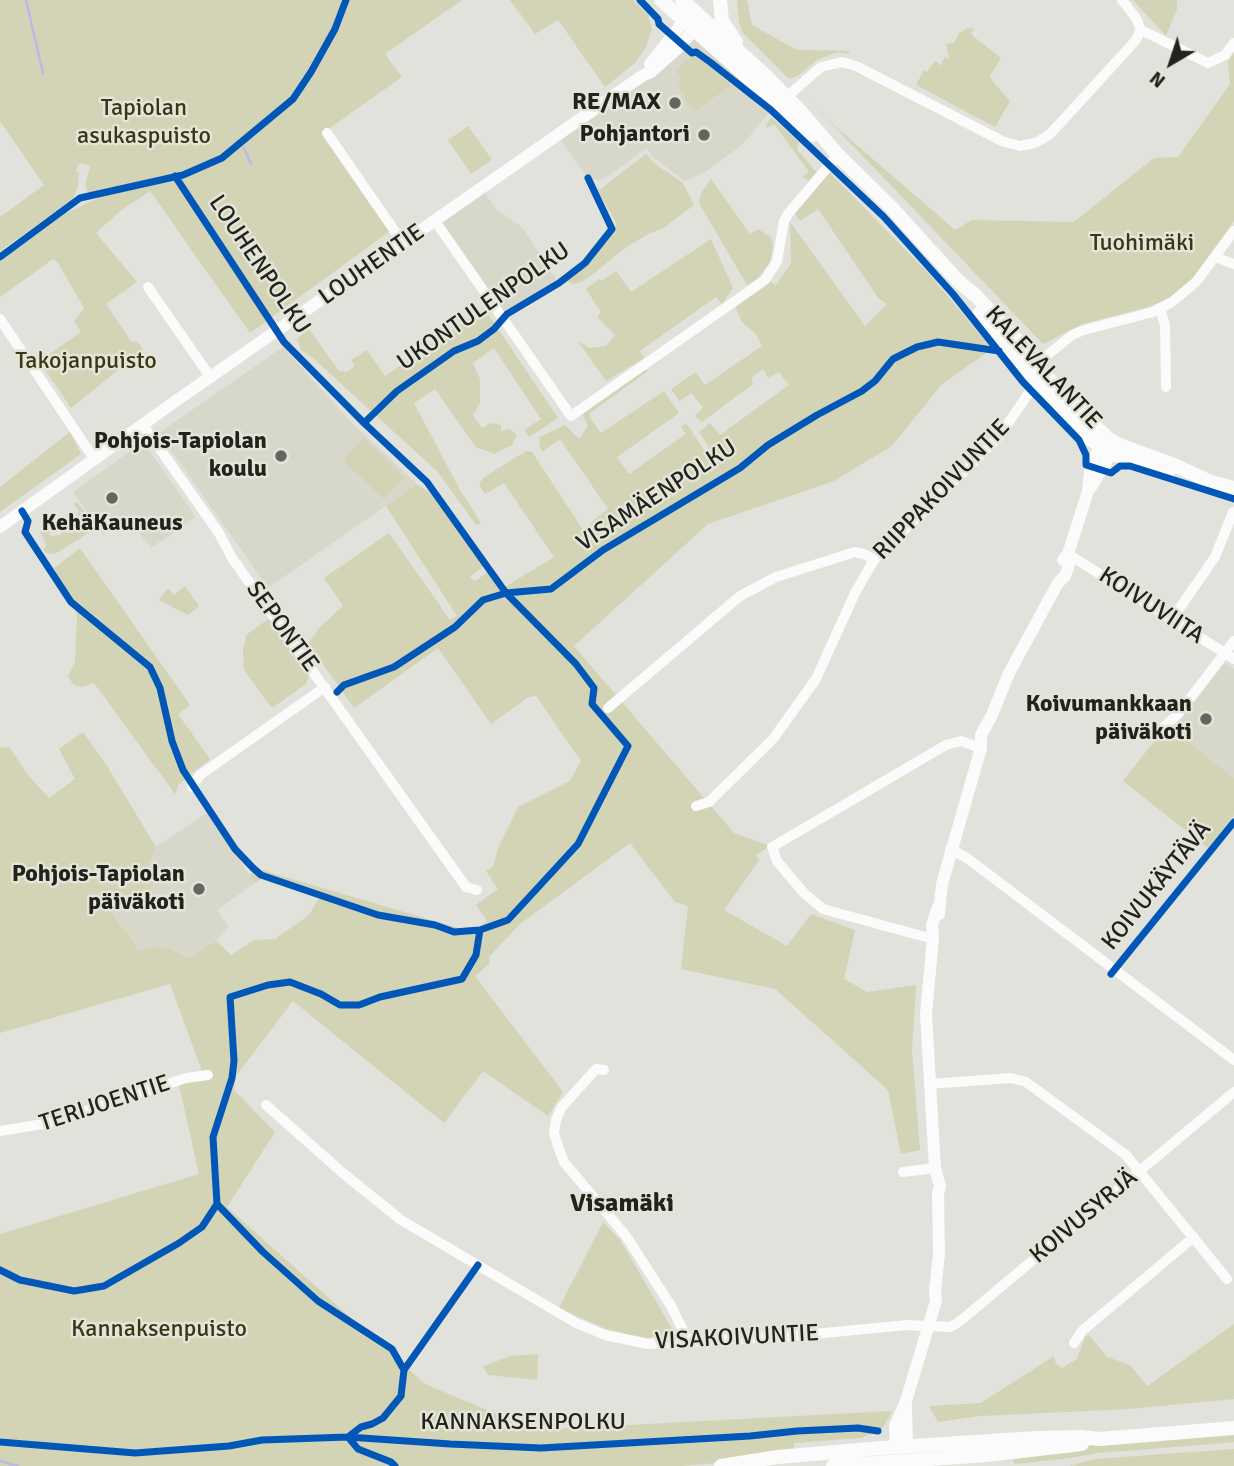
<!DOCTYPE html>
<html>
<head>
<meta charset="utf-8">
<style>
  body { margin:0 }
  #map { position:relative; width:1234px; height:1466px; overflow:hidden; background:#e1e2db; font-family:Signika,sans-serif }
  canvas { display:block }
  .north { position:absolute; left:1136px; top:28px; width:70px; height:70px; -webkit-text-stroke:5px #e4e5d8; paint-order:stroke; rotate:219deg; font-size:19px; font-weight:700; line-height:28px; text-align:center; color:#23231e }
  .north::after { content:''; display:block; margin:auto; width:24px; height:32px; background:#23231e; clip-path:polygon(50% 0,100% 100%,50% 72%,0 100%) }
</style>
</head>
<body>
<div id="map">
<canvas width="1234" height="1466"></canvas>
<div class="north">N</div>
</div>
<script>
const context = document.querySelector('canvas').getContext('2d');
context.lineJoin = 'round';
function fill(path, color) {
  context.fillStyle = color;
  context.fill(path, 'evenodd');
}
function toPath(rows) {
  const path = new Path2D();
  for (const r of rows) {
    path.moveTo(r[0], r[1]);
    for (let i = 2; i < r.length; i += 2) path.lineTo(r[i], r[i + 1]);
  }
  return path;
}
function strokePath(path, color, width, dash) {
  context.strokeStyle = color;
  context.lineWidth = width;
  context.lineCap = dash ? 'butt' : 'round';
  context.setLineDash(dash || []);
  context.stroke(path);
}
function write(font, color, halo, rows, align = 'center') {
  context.font = font + ' Signika,sans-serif';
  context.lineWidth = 5;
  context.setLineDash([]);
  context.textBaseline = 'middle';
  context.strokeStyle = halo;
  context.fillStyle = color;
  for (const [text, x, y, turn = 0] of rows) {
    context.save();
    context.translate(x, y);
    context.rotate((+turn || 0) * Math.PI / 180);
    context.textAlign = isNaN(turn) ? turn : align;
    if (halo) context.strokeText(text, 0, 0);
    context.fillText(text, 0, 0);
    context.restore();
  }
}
const built = toPath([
  [694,30,776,104,743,144,705,172,685,181,654,158,647,148,602,180,589,180,558,136,642,76],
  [482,189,497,210,522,227,559,283,503,318,435,221],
  [283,347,351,422,417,484,268,588,159,433],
  [143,442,196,517,151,548,128,519,103,534,73,492],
  [1225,663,1234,669,1234,778,1170,727,1186,712],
  [207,813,255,883,217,910,229,927,216,941,189,958,170,949,155,947,139,950,112,912,123,906,148,866,156,847]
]);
const green = toPath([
  [0,0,462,0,385,54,402,77,330,128,324,135,390,231,250,333,150,191,120,211,96,233,137,282,106,304,131,341,138,342,143,350,71,408,39,361,81,332,74,321,84,308,58,263,53,259,0,297,0,261,66,213,103,196,152,184,152,180,88,193,85,185,90,166,80,163,75,172,79,171,78,186,73,199,0,251,0,217,44,185,0,121],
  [510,0,633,0,648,15,652,29,646,47,635,63,605,87,558,20,535,34],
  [737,0,747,0,752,25,797,50,850,51,847,54,837,52,817,60,799,75,789,79,743,33,739,23],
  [1133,0,1177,0,1177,9,1166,36],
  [968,28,974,29,971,33,973,36,1001,58,990,76,994,83,1010,101,995,127,916,85,924,70,927,72,935,61,942,66,942,62,945,57,949,59,946,44,954,43,959,33],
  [1234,53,1234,221,1193,278,1169,299,1145,308,1083,324,1043,344,811,102,837,128,955,230,972,220,1074,222,1154,158,1178,157,1230,84,1228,61],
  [696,56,731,85,695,111,678,87,682,80,677,71,687,60],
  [771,117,799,142,797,149,816,172,809,181,802,177,809,172,774,124,767,128,766,126],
  [468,126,492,160,471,174,448,140],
  [646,154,655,164,683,183,694,205,662,229,650,233,625,248,592,275,581,282,573,284,567,281,590,262,617,224,598,191],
  [829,172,931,276,992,349,942,384,892,446,834,481,708,524,574,646,734,833,770,846,756,855,759,860,724,910,787,946,811,914,855,930,844,979,867,992,916,985,912,1050,920,1150,901,1154,888,1090,775,989,681,969,688,906,675,902,630,843,520,924,489,957,490,963,475,976,563,1092,548,1116,483,1071,444,1123,293,1001,236,1076,234,1090,275,1132,227,1207,425,1384,534,1430,892,1411,885,1424,882,1429,861,1438,794,1443,794,1449,716,1463,680,1466,0,1466,0,1234,199,1174,179,1085,201,1078,201,1068,170,984,0,1033,0,748,9,747,28,775,49,798,75,779,59,749,83,732,107,766,156,847,148,866,156,878,148,894,112,913,139,950,155,947,170,949,189,958,216,941,231,955,254,940,275,939,309,915,319,898,270,882,264,877,255,883,249,875,258,869,472,932,487,921,476,905,498,889,486,871,493,866,499,846,518,807,570,781,581,761,536,696,529,697,491,724,438,648,354,708,308,643,320,627,343,606,324,578,389,533,450,620,457,616,386,506,417,484,436,497,484,566,470,577,475,581,488,572,500,590,554,557,504,483,485,494,479,485,483,478,526,451,532,452,587,536,594,532,590,523,608,509,560,439,542,452,539,445,540,437,565,425,579,439,588,426,582,413,643,370,648,371,590,413,590,418,601,433,664,391,679,413,617,457,629,474,686,434,681,427,686,423,710,459,715,456,699,432,710,423,720,435,789,385,779,372,768,378,763,369,751,378,753,384,702,422,695,416,703,407,691,393,679,401,671,389,696,372,705,385,762,346,756,334,742,322,734,304,769,281,776,285,791,263,790,222,865,326,887,304,879,299,818,209,800,221,794,213],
  [711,179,750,234,758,229,771,237,773,246,770,263,757,279,747,285,699,203,701,193],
  [711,239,733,288,722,304,716,297,640,351,644,358,606,381,578,341,589,348,606,346,615,335,597,317,601,312,586,289,599,279,602,281,616,271,631,292],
  [484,308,558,418,529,437,524,430,541,419,494,348,473,363,480,379,480,403,473,415,482,428,492,423,501,425,501,431,510,429,517,435,512,445,495,454,476,447,435,389,414,403,459,488,481,523,476,525,438,472,314,359,301,350,297,339,309,329,338,370,346,372,355,366,351,360,367,350,385,376],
  [70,432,81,454,0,512,0,487],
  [363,438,405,478,384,499,343,460],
  [77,502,89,516,93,524,93,530,55,554,46,553,43,549,46,546,45,541,40,532,54,522,49,534,51,536,59,535,64,532,69,533,74,529,76,515,79,511,74,504],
  [80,548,190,705,178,714,210,759,179,784,175,794,94,683,83,687,74,685,68,677,75,662,77,614,54,568],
  [185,586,199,606,188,615,159,600,168,588,174,595],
  [270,618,309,674,306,684,272,708,244,670,243,653,246,635],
  [1167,725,1234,778,1234,815,1208,848,1123,781],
  [603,1222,620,1240,675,1334,645,1338,606,1329,559,1308],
  [1234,1324,1234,1399,1129,1409,980,1416,938,1422,929,1406,981,1403,1054,1356,1056,1364,1062,1368,1077,1359,1085,1337,1089,1335,1107,1357,1130,1365,1147,1386],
  [538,1354,537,1380,488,1375,483,1366,511,1356],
  [1234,1434,1234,1442,1226,1443,1098,1453,1070,1458,1015,1464,1013,1460,1029,1454,1098,1444],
  [1234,1449,1234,1466,1069,1466,1095,1459]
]);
const stream = toPath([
  [26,0,43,73],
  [244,148,251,164],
  [0,1461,18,1466]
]);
const minor = toPath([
  [1141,30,1208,63,1225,55,1234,43],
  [782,101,821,67,842,62,856,66,1002,141,1020,146,1035,143,1049,135,1064,119,1136,40,1141,30,1136,18,1122,0],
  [327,133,403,243],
  [435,221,571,416,765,280,777,261,784,221,788,214,838,155],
  [1215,257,1234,264],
  [148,287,211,378],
  [1160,309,1165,325,1166,387],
  [0,319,95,460],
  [1033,367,1072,335,1084,330,1153,312,1172,302,1196,282,1234,231],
  [143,425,219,533,232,558,466,887,477,890],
  [1068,554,1234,659],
  [1172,619,1215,557,1233,512],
  [608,708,740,596,776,577,855,552,864,554,874,560],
  [1163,728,1179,713,1234,641],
  [192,787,200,775,325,687],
  [696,806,709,802,773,739,816,679,855,593,874,560,998,438,1039,378],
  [950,849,967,858,1234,1060],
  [933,939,823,909,804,893,777,861,772,847,946,745,961,741,981,748],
  [604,1070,596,1069,561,1108,556,1120,554,1133,559,1149,564,1162,626,1236,671,1306,690,1344],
  [929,1084,1011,1078,1026,1082,1126,1155,1227,1279],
  [266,1105,344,1174,401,1220,576,1323,605,1335,648,1344,793,1336,907,1325,950,1327,959,1322,1234,1092],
  [0,1131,49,1123,186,1078,208,1075],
  [903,1172,935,1168],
  [1074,1343,1082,1331,1194,1237]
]);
const tertiary = toPath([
  [650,64,684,21],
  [1089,490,1106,463,1110,453,1110,444],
  [0,527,170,405,642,76,651,72,678,48,694,30],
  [1063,560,1068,554,1088,491,1090,472,1094,459,1100,447,1107,442],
  [939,914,942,884,981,748,981,735,992,715,1009,673,1058,583,1065,576,1069,565,1068,554],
  [906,1406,907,1447],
  [896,1447,895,1426,906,1401,936,1301,935,1292,939,1254,938,1194,940,1186,935,1168,926,1014,933,939,932,925,938,907]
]);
const secondary = toPath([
  [661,0,812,135],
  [682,0,765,75,803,114,838,155,891,207,958,281,976,296,1019,342,1043,373,1098,429,1110,440,1122,446,1172,464,1209,481],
  [720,0,722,21,736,42],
  [980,313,1037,382,1090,439,1110,453,1168,473],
  [1202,480,1234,488],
  [721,1466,778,1457,882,1448,1036,1438,1081,1437,1100,1439,1234,1428],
  [833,1466,987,1455,1082,1444]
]);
const cycleway = toPath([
  [640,0,658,19,659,24,692,53,696,52,710,62,771,110,884,217,953,294,1023,382,1079,440,1086,455,1086,465,1111,473,1120,466,1130,466,1234,499],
  [175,176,284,342,364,423,427,482,506,593,576,664,594,688,592,704,628,746,578,844,508,920,480,930,476,955,462,979,380,997,359,1005,340,1005,321,994,290,982,268,985,230,997,234,1061,232,1078,213,1137,217,1204,263,1252,318,1301,392,1349,404,1370,401,1396,383,1418,372,1424,361,1427,348,1437,358,1449,391,1462,395,1466],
  [0,257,80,198,183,175,222,158,293,99,311,72,335,29,346,0],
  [364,423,397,391,454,351,478,341,494,329,507,314,559,283,585,263,612,229,588,178],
  [22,511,28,521,25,532,71,602,150,667,160,688,172,741,183,770,235,849,253,868,261,875,378,915,435,925,454,932,480,930],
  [337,692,344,685,394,667,455,627,483,600,506,593,551,589,603,550,740,468,768,445,817,415,862,391,875,381,893,359,917,347,938,342,999,351],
  [1111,974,1234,822],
  [0,1270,20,1280,74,1291,104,1286,179,1243,202,1227,217,1204],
  [404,1370,478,1265],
  [0,1442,135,1453,229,1446,262,1440,348,1437,450,1444,541,1448,750,1436,797,1431,858,1428,878,1431]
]);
const markers = [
  [675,103,7,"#666660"],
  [704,135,7,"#666660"],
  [281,456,7,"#666660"],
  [112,498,7,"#666660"],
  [1206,719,7,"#666660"],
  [199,889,7,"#666660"]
];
const poiNames = [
  ["RE/MAX",661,103],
  ["Pohjantori",690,135],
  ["Pohjois-Tapiolan",267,442],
  ["koulu",267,470],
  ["KehäKauneus",112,524,"center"],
  ["Koivumankkaan",1192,705],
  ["päiväkoti",1192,733],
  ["Pohjois-Tapiolan",185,875],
  ["päiväkoti",185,903]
];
const parkNames = [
  ["Tapiolan",144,109],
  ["asukaspuisto",144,137],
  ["Tuohimäki",1142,244],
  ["Takojanpuisto",86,362],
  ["Kannaksenpuisto",159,1330]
];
const streetNames = [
  ["LOUHENPOLKU",259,265,56],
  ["LOUHENTIE",372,265,-35],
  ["UKONTULENPOLKU",484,307,-35],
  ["KALEVALANTIE",1043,368,47],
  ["RIIPPAKOIVUNTIE",942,490,-46],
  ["VISAMÄENPOLKU",657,496,-33],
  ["KOIVUVIITA",1151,606,33],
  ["SEPONTIE",282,627,54],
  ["KOIVUKÄYTÄVÄ",1157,886,-51],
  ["TERIJOENTIE",105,1104,-18],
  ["KOIVUSYRJÄ",1084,1217,-40],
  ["VISAKOIVUNTIE",737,1338,-3],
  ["KANNAKSENPOLKU",523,1423]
];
const neighbourhoodNames = [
  ["Visamäki",622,1204]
];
fill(built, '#d7d7ca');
fill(green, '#d3d3b5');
strokePath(stream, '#bbbae8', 2.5);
strokePath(minor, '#fafbfa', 10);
strokePath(tertiary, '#fafbfa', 12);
strokePath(secondary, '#fafbfa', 14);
strokePath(cycleway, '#0057b8', 7);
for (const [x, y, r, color] of markers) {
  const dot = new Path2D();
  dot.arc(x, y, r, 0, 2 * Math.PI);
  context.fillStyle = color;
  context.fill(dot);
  strokePath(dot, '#e4e5d8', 2.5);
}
write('bold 24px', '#23231e', '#e4e5d8', poiNames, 'right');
write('24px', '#383716', '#e4e5d8', parkNames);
write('24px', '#23231e', '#e4e5d8', streetNames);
write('bold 26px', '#23231e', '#e4e5d8', neighbourhoodNames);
</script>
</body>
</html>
